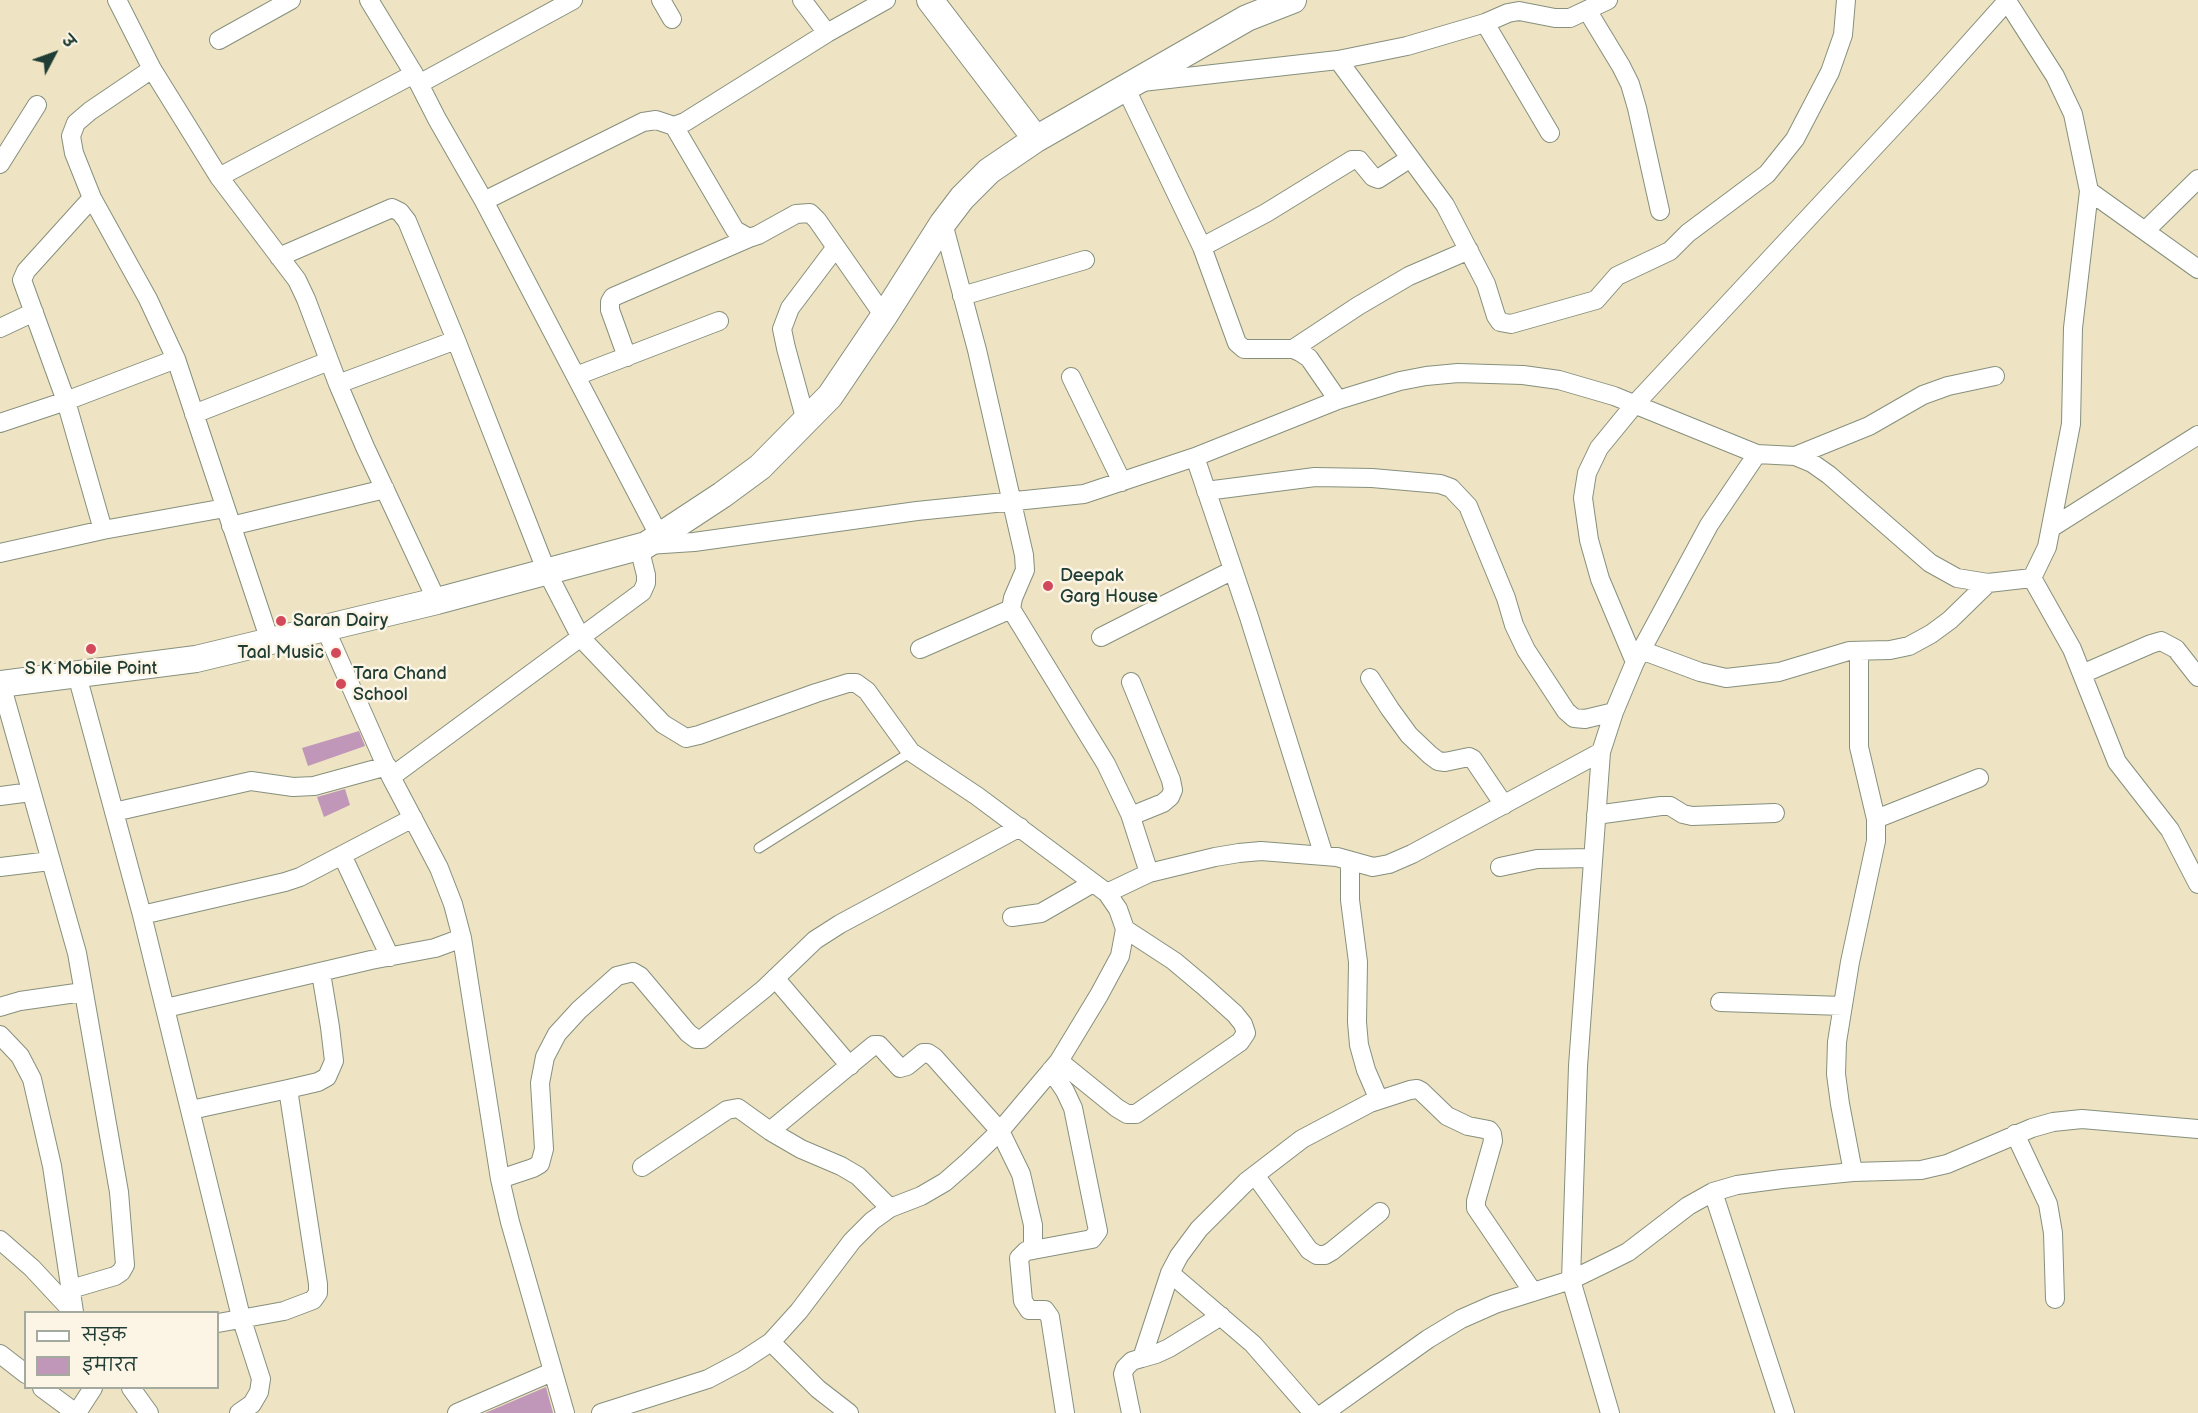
<!DOCTYPE html>
<html>
<head>
<meta charset="utf-8">
<style>
  body { margin:0 }
  #map { position:relative; width:2198px; height:1413px; overflow:hidden; background:#eee3c3; font-family:"Balsamiq Sans","Playpen Sans Deva",sans-serif }
  canvas { display:block }
  .legend { position:absolute; left:24px; top:1311px; width:195px; height:78px; box-sizing:border-box; background:#fcf5e5; border:2px solid #a4ab9e; margin:0; padding:8px 10px; list-style:none; font-size:18px; color:#1f3d34 }
  .legend li { display:flex; align-items:center; gap:12px; height:30px }
  .legend b { width:30px; border:2px solid #a4ab9e }
  .north { position:absolute; left:24px; top:24px; width:60px; height:60px; -webkit-text-stroke:4px #fcf5e5; paint-order:stroke; rotate:49deg; font-size:16px; font-weight:700; line-height:24px; text-align:center; color:#1f3d34 }
  .north::after { content:''; display:block; margin:auto; width:21px; height:27px; background:#1f3d34; clip-path:polygon(50% 0,100% 100%,50% 72%,0 100%) }
</style>
</head>
<body>
<div id="map">
<canvas width="2198" height="1413"></canvas>
<ul class="legend">
<li><b style="height:8px;background:#fff"></b>सड़क</li>
<li><b style="height:16px;background:#c097b9"></b>इमारत</li>
</ul>
<div class="north">उ</div>
</div>
<script>
const context = document.querySelector('canvas').getContext('2d');
context.lineJoin = 'round';
function fill(path, color) {
  context.fillStyle = color;
  context.fill(path, 'evenodd');
}
function toPath(rows) {
  const path = new Path2D();
  for (const r of rows) {
    path.moveTo(r[0], r[1]);
    for (let i = 2; i < r.length; i += 2) path.lineTo(r[i], r[i + 1]);
  }
  return path;
}
function strokePath(path, color, width, dash) {
  context.strokeStyle = color;
  context.lineWidth = width;
  context.lineCap = dash ? 'butt' : 'round';
  context.setLineDash(dash || []);
  context.stroke(path);
}
function write(font, color, halo, rows, align = 'center') {
  context.font = font + ' "Balsamiq Sans",sans-serif';
  context.lineWidth = 5;
  context.setLineDash([]);
  context.textBaseline = 'middle';
  context.strokeStyle = halo;
  context.fillStyle = color;
  for (const [text, x, y, turn = 0] of rows) {
    context.save();
    context.translate(x, y);
    context.rotate((+turn || 0) * Math.PI / 180);
    context.textAlign = isNaN(turn) ? turn : align;
    if (halo) context.strokeText(text, 0, 0);
    context.fillText(text, 0, 0);
    context.restore();
  }
}
const building = toPath([
  [359,731,365,746,308,766,302,748],
  [345,789,350,805,324,817,317,797],
  [546,1387,553,1413,485,1413]
]);
const lane = toPath([
  [759,848,911,752]
]);
const street = toPath([
  [117,0,152,69,219,177,297,280,306,299,338,384,365,447,437,601],
  [369,0,414,74,437,119,484,201,660,537],
  [661,0,672,19],
  [802,0,827,33],
  [2007,1,2055,76,2073,114,2089,191,2073,328,2071,424,2047,547,2032,578],
  [1587,10,1621,66,1630,84,1637,108,1660,211],
  [1485,23,1550,133],
  [219,40,291,0],
  [1338,60,1445,205,1486,284,1496,316,1500,322,1511,324,1596,300,1617,276,1670,251,1688,233,1767,174,1795,139,1830,72,1843,35,1846,0],
  [152,69,90,111,76,123,71,136,74,153,92,198,148,299,176,359,270,641],
  [1142,82,1338,60,1407,46,1485,23,1508,13,1519,11,1555,18,1570,18,1608,0],
  [419,84,573,0],
  [1126,89,1202,247,1237,343,1244,349,1293,349,1300,352,1309,358,1338,400],
  [674,126,735,230,749,238,758,235,796,214,810,213,817,220,884,316],
  [0,164,37,105],
  [219,177,414,74],
  [2089,191,2198,269],
  [484,201,643,122,656,120,674,126,685,122,827,33,886,0],
  [943,223,977,350,1024,555,1025,570,1013,598,1011,609,1106,764,1130,814,1149,873],
  [2146,230,2198,179],
  [1202,247,1266,213,1352,160,1359,160,1373,177,1378,179,1409,159],
  [279,257,392,208,400,212,407,221,456,340,546,570,581,638,663,724,686,738,699,735,816,693,848,683,856,683,867,691,911,752,977,796,1107,893,1118,909,1125,929,1120,956,1099,995,1059,1061,1000,1131,969,1161,945,1182,921,1196,890,1208,872,1221,852,1241,799,1311,771,1342,742,1361,708,1379,601,1413],
  [962,296,1085,260],
  [0,328,34,312],
  [1293,349,1358,306,1409,276,1469,250],
  [627,357,610,310,610,302,613,297,749,238],
  [576,376,719,321],
  [1071,377,1122,482],
  [338,384,456,340],
  [194,414,329,361],
  [806,421,786,348,782,329,790,308,836,247],
  [0,423,66,401,176,359],
  [1795,456,1869,426,1923,395,1948,386,1995,376],
  [1195,457,1249,617,1324,856],
  [1206,491,1315,477,1372,478,1440,484,1451,488,1468,506,1506,598,1514,625,1526,650,1566,711,1574,718,1585,719,1614,712],
  [231,526,385,489],
  [2051,528,2198,435],
  [103,530,225,508],
  [648,545,694,542,917,511,1084,494,1195,457,1338,400,1400,381,1426,376,1458,373,1523,375,1559,380,1614,396,1757,454,1795,456,1812,463,1829,475,1930,563,1957,578,1988,583,2032,578,2072,649,2117,762,2170,830,2198,884],
  [0,553,103,530,66,401,22,280,26,271,92,198],
  [325,628,391,777,439,868,453,904,462,938,500,1179,510,1222,565,1413],
  [1101,637,1233,570],
  [920,649,1011,609],
  [1641,650,1700,672,1726,678,1779,672,1849,651,1890,650,1909,646,1931,634,1950,620,1988,583],
  [1635,662,1600,579,1589,540,1583,498,1587,473,1599,448,1635,404,1932,85,2008,0],
  [2082,674,2151,644,2161,641,2176,649,2198,677],
  [77,675,142,915,241,1317,261,1379,259,1392,252,1404,239,1413],
  [1370,678,1390,709,1409,735,1430,755,1438,761,1445,762,1469,757,1473,759,1504,805],
  [1,684,77,953,119,1192,125,1265,121,1272,115,1276,71,1289],
  [391,777,642,592,646,583,646,575,639,547],
  [0,796,31,792],
  [114,812,251,781,293,787,314,786,387,766],
  [1596,815,1661,806,1670,806,1683,814,1692,816,1775,813],
  [1131,816,1163,803,1170,797,1173,790,1171,780,1131,682],
  [1876,819,1979,778],
  [342,855,390,957],
  [1350,861,1350,900,1358,962,1357,1022,1359,1045,1366,1070,1379,1100],
  [0,867,50,861],
  [1500,867,1537,859,1593,858],
  [1107,893,1149,873,1215,857,1239,853,1261,851,1337,857,1373,867,1389,864,1412,854,1601,752],
  [142,915,285,882,300,877,413,818],
  [1012,917,1041,913,1093,883],
  [775,978,850,1066],
  [1720,1002,1843,1006],
  [0,1007,20,1001,83,992],
  [166,1008,371,960,435,948,462,938],
  [0,1035,20,1056,32,1079,52,1166,74,1312],
  [1059,1061,1117,1108,1127,1114,1136,1114,1240,1042,1246,1033,1243,1024,1235,1014,1205,987,1174,961,1125,929],
  [191,1110,288,1089,318,1082,327,1077,334,1061,330,1027,321,973],
  [770,1131,874,1045,879,1045,900,1068,907,1066,923,1053,928,1053,934,1057,1000,1131,1021,1174,1033,1225,1033,1250,1026,1251,1019,1258,1023,1301,1029,1310,1045,1310,1050,1317,1065,1413],
  [2015,1134,2048,1204,2053,1233,2055,1299],
  [642,1167,727,1110,738,1108,770,1131,801,1149,841,1166,858,1176,890,1208],
  [1853,1172,1840,1104,1836,1074,1837,1042,1850,962,1876,841,1876,819,1859,747,1859,651],
  [1255,1175,1309,1250,1317,1255,1325,1255,1332,1251,1380,1212],
  [500,1179,533,1168,540,1164,544,1149,540,1083,545,1057,557,1034,579,1010,617,976,633,972,640,976,688,1033,696,1039,702,1039,764,989,815,940,840,924,1020,827],
  [1713,1192,1785,1413],
  [0,1240,32,1268,73,1312],
  [1033,1250,1092,1239,1098,1231,1073,1108,1065,1091,1051,1070],
  [1170,1273,1253,1344,1313,1413],
  [218,1323,284,1311,313,1300,318,1293,318,1284,288,1089],
  [771,1342,818,1389,849,1413],
  [0,1354,26,1374],
  [1142,1358,1156,1354,1169,1348,1221,1316],
  [42,1388,69,1408,75,1411,80,1408,93,1388],
  [131,1388,149,1413],
  [457,1413,552,1372],
  [1131,1413,1123,1374,1125,1368,1132,1361,1142,1358,1170,1273,1179,1256,1199,1229,1246,1182,1302,1139,1370,1103,1410,1090,1417,1089,1421,1091,1447,1116,1468,1126,1489,1130,1492,1134,1493,1141,1476,1201,1476,1208,1533,1292],
  [1324,1413,1428,1339,1461,1319,1495,1304,1571,1280,1610,1261,1628,1252,1688,1206,1713,1192,1737,1185,1782,1179,1853,1172,1921,1170,1947,1164,2032,1128,2053,1122,2082,1119,2198,1129],
  [1610,1413,1571,1280,1578,1066,1601,752,1614,712,1635,662,1709,525,1757,454]
]);
const secondary = toPath([
  [930,0,1036,139],
  [0,684,196,659,437,601,646,545,722,495,760,467,830,396,884,316,943,223,962,198,989,171,1036,139,1247,18,1293,0]
]);
const markers = [
  [1048,586,6,"#d1495b"],
  [281,621,6,"#d1495b"],
  [91,649,6,"#d1495b"],
  [336,653,6,"#d1495b"],
  [341,684,6,"#d1495b"]
];
const poiNames = [
  ["Deepak",1060,576],
  ["Garg House",1060,597],
  ["Saran Dairy",293,621],
  ["Taal Music",324,653,"right"],
  ["S K Mobile Point",91,669,"center"],
  ["Tara Chand",353,674],
  ["School",353,695]
];
fill(building, '#c097b9');
strokePath(lane, '#86907c', 11);
strokePath(street, '#86907c', 20);
strokePath(secondary, '#86907c', 28);
strokePath(lane, '#fff', 9);
strokePath(street, '#fff', 18);
strokePath(secondary, '#fff', 26);
for (const [x, y, r, color] of markers) {
  const dot = new Path2D();
  dot.arc(x, y, r, 0, 2 * Math.PI);
  context.fillStyle = color;
  context.fill(dot);
  strokePath(dot, '#fcf5e5', 2);
}
write('18px', '#1f3d34', '#fcf5e5', poiNames, 'left');
</script>
</body>
</html>
